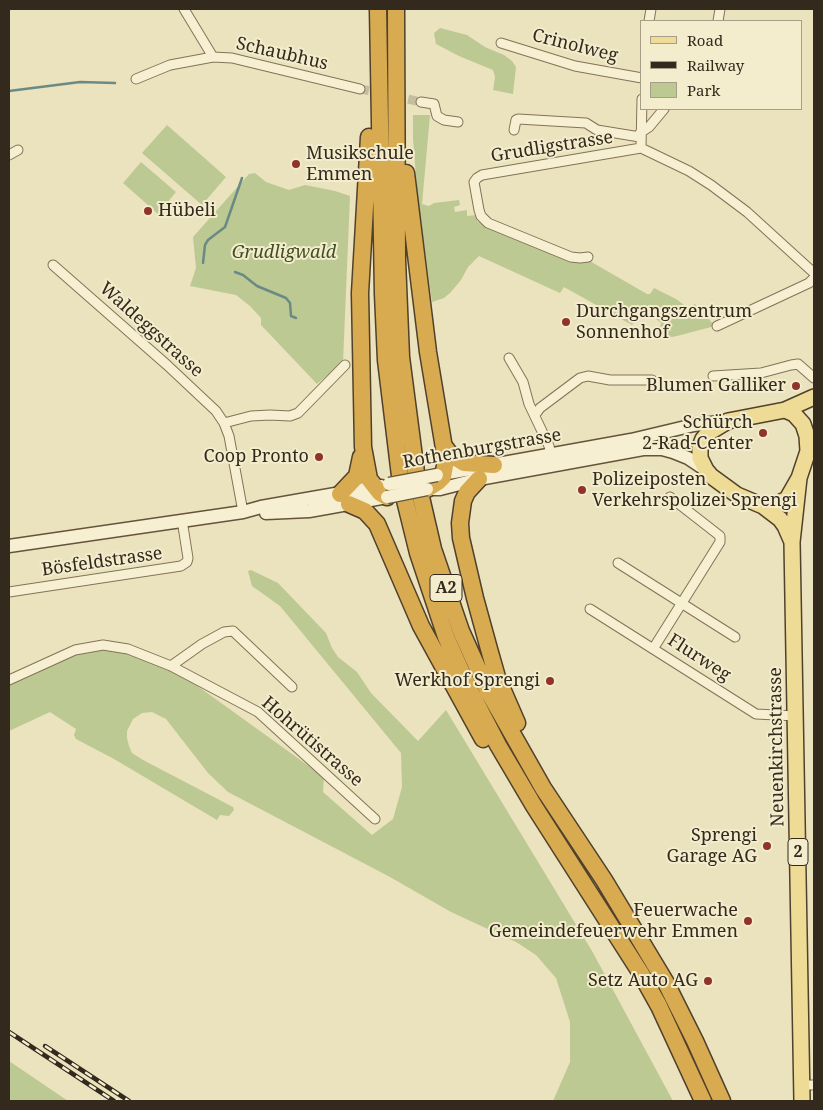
<!DOCTYPE html>
<html>
<head>
<meta charset="utf-8">
<style>
  body { margin:0 }
  #map { position:relative; width:823px; height:1110px; overflow:hidden; background:#ebe2be; font-family:"Noto Serif",serif }
  canvas { display:block }
  .frame { position:absolute; inset:0; border:10px solid #33291c; pointer-events:none }
  .legend { position:absolute; left:640px; top:20px; width:162px; height:90px; box-sizing:border-box; background:#f3eccd; border:1px solid #a69e86; margin:0; padding:6px 9px; list-style:none; font-size:15px; color:#33291c }
  .legend li { display:flex; align-items:center; gap:10px; height:25px }
  .legend b { width:25px; border:1px solid #a69e86 }
</style>
</head>
<body>
<div id="map">
<canvas width="823" height="1110"></canvas>
<div class="frame"></div>
<ul class="legend">
<li><b style="height:6px;background:#eedc96"></b>Road</li>
<li><b style="height:6px;background:#33291c"></b>Railway</li>
<li><b style="height:14px;background:#bdc993"></b>Park</li>
</ul>
</div>
<script>
const context = document.querySelector('canvas').getContext('2d');
context.lineJoin = 'round';
function fill(path, color) {
  context.fillStyle = color;
  context.fill(path, 'evenodd');
}
function toPath(rows) {
  const path = new Path2D();
  for (const r of rows) {
    path.moveTo(r[0], r[1]);
    for (let i = 2; i < r.length; i += 2) path.lineTo(r[i], r[i + 1]);
  }
  return path;
}
function strokePath(path, color, width, dash) {
  context.strokeStyle = color;
  context.lineWidth = width;
  context.lineCap = dash ? 'butt' : 'round';
  context.setLineDash(dash || []);
  context.stroke(path);
}
function write(font, color, halo, rows, align = 'center') {
  context.font = font + ' "Noto Serif",serif';
  context.lineWidth = 4;
  context.setLineDash([]);
  context.textBaseline = 'middle';
  context.strokeStyle = halo;
  context.fillStyle = color;
  for (const [text, x, y, turn = 0] of rows) {
    context.save();
    context.translate(x, y);
    context.rotate((+turn || 0) * Math.PI / 180);
    context.textAlign = isNaN(turn) ? turn : align;
    if (halo) context.strokeText(text, 0, 0);
    context.fillText(text, 0, 0);
    context.restore();
  }
}
const green = toPath([
  [440,28,467,35,485,47,504,55,512,61,516,67,513,94,493,90,495,77,493,70,459,56,436,44,434,33],
  [413,115,430,115,422,204,429,206,434,203,459,200,460,205,454,207,455,212,467,210,467,216,476,215,477,221,497,230,588,260,647,294,650,294,654,288,676,299,688,308,695,304,715,326,677,336,656,340,661,323,647,312,640,314,632,325,564,287,560,293,479,256,468,267,461,280,450,293,444,298,432,302,418,201,413,139],
  [167,125,226,177,202,205,142,153],
  [141,162,176,192,158,214,123,183],
  [255,173,266,182,289,190,305,185,335,191,350,196,343,362,317,384,261,325,261,318,250,306,236,295,190,286,196,268,193,237,249,174],
  [251,570,278,583,326,633,332,648,338,657,357,672,371,693,418,741,446,710,592,951,673,1101,553,1101,570,1062,570,1022,556,978,536,955,516,942,451,912,390,877,228,792,208,773,166,719,152,712,142,713,133,719,127,731,127,738,129,746,132,753,143,760,233,807,234,810,229,816,220,815,217,820,114,759,76,739,74,735,76,729,50,712,9,731,9,685,48,665,82,651,107,649,125,652,178,672,324,777,323,792,372,835,393,819,402,787,401,753,280,606,252,586,248,571],
  [9,1061,68,1101,9,1101]
]);
const stream = toPath([
  [9,91,80,82,115,83],
  [203,263,205,245,208,240,225,227,242,178],
  [235,272,243,275,257,286,286,298,290,303,291,316,296,318]
]);
const streetTunnel = toPath([
  [360,89,382,93],
  [395,96,421,102]
]);
const street = toPath([
  [184,9,213,57],
  [649,21,651,9],
  [718,21,720,9],
  [501,43,575,66,642,78],
  [136,79,170,65,213,57,232,58,360,89],
  [642,99,641,148,689,171,711,185,747,212,814,273],
  [421,102,434,104,437,116,444,120,458,122],
  [514,130,516,120,518,119,586,123,597,130,640,137],
  [640,133,649,127,664,109],
  [9,155,18,150],
  [588,257,580,258,571,257,488,223,481,216,479,210,474,182,477,178,482,175,641,148],
  [53,265,167,365,216,411,224,423,229,436,243,512],
  [717,326,809,283,814,278],
  [509,358,523,382,529,404,549,446,552,459],
  [713,376,761,373,791,365,798,364,814,378],
  [535,415,540,408,580,378,588,376,610,380,652,380],
  [224,423,251,416,270,415,290,416,298,413,345,365],
  [618,563,735,637],
  [9,592,181,566,187,562,188,558,182,520],
  [590,609,756,714,796,716],
  [653,649,720,542,720,536,670,497],
  [171,666,202,644,224,632,233,631,292,687],
  [9,680,75,650,103,645,128,649,171,666,258,712,375,819],
  [802,1085,814,1085]
]);
const secondary = toPath([
  [437,475,631,440,694,425,728,421],
  [427,489,440,489,479,479,643,449,662,449,673,452,688,458,706,470],
  [266,513,309,511,387,497],
  [9,546,243,512,261,507,381,486]
]);
const primary = toPath([
  [785,410,794,414,803,424,807,436,808,451],
  [799,478,792,542,802,1101],
  [763,506,775,505,787,499,799,478,808,451,814,439],
  [792,542,785,526,780,519,763,506,737,495,711,476,706,470,700,458,700,447,703,439,708,433,728,421,785,410,814,397]
]);
const highway = toPath([
  [378,9,383,294,386,360,401,484,418,553,446,637,470,691,498,745,534,806,640,972,659,1006,703,1101],
  [396,9,397,260,401,357,417,480,433,549,461,631,488,691,543,788,604,880,666,983,695,1041,722,1101],
  [369,137,360,293,363,447,369,479,380,493,387,497],
  [406,173,428,352,446,460,443,477,438,482,427,489],
  [444,446,450,454,464,463,494,465],
  [479,479,467,492,463,501,460,523,461,538,475,598,489,649,497,677,517,723],
  [340,494,357,476,361,457],
  [349,504,365,511,377,524,421,626,483,739]
]);
const rail = toPath([
  [9,1032,114,1101],
  [45,1046,129,1101]
]);
const secondaryBridge = toPath([
  [389,484,437,475],
  [387,497,427,489]
]);
const markers = [
  [296,164,5,"#8f342a"],
  [148,211,5,"#8f342a"],
  [566,322,5,"#8f342a"],
  [796,386,5,"#8f342a"],
  [763,433,5,"#8f342a"],
  [319,457,5,"#8f342a"],
  [582,490,5,"#8f342a"],
  [550,681,5,"#8f342a"],
  [767,846,5,"#8f342a"],
  [748,921,5,"#8f342a"],
  [708,981,5,"#8f342a"]
];
const shields = [
  [446,588,32],
  [798,852,20]
];
const shieldNames = [
  ["A2",446,588],
  ["2",798,852]
];
const streetNames = [
  ["Crinolweg",575,46,14],
  ["Schaubhus",282,54,13],
  ["Grudligstrasse",552,147,-9],
  ["Waldeggstrasse",151,330,42],
  ["Rothenburgstrasse",482,449,-10],
  ["Bösfeldstrasse",102,562,-8],
  ["Flurweg",699,658,33],
  ["Hohrütistrasse",312,742,41],
  ["Neuenkirchstrasse",777,747,-91]
];
const poiNames = [
  ["Musikschule",306,154,"left"],
  ["Emmen",306,175,"left"],
  ["Hübeli",158,211,"left"],
  ["Durchgangszentrum",576,312,"left"],
  ["Sonnenhof",576,333,"left"],
  ["Blumen Galliker",786,386],
  ["Schürch",753,423],
  ["2-Rad-Center",753,444],
  ["Coop Pronto",309,457],
  ["Polizeiposten",592,480,"left"],
  ["Verkehrspolizei Sprengi",592,501,"left"],
  ["Werkhof Sprengi",540,681],
  ["Sprengi",757,836],
  ["Garage AG",757,857],
  ["Feuerwache",738,911],
  ["Gemeindefeuerwehr Emmen",738,932],
  ["Setz Auto AG",698,981]
];
const parkNames = [
  ["Grudligwald",284,253]
];
fill(green, '#bdc993');
strokePath(stream, '#6a8a85', 2.5);
strokePath(streetTunnel, '#c6bd9e', 9, [9, 4.5]);
strokePath(street, '#837358', 11);
strokePath(secondary, '#65543b', 15);
strokePath(primary, '#50412c', 18);
strokePath(highway, '#50412c', 19);
strokePath(street, '#f7efd1', 9);
strokePath(secondary, '#f7efd1', 12);
strokePath(primary, '#eedc96', 15);
strokePath(highway, '#d9ab51', 16);
strokePath(rail, '#33291c', 4.5);
strokePath(rail, '#f3eccd', 2.5, [8]);
strokePath(secondaryBridge, '#65543b', 15, []);
strokePath(secondaryBridge, '#f7efd1', 12);
for (const [x, y, r, color] of markers) {
  const dot = new Path2D();
  dot.arc(x, y, r, 0, 2 * Math.PI);
  context.fillStyle = color;
  context.fill(dot);
  strokePath(dot, '#f3eccd', 2);
}
for (const [x, y, w] of shields) {
  const box = new Path2D();
  box.roundRect(x - w / 2, y - 13.5, w, 27, 4);
  context.fillStyle = '#f3eccd';
  context.fill(box);
  strokePath(box, '#33291c', 1);
}
write('bold 16px', '#33291c', null, shieldNames);
write('18px', '#33291c', '#f3eccd', streetNames);
write('18px', '#33291c', '#f3eccd', poiNames, 'right');
write('italic 18px', '#3f4f23', '#f3eccd', parkNames);
</script>
</body>
</html>
